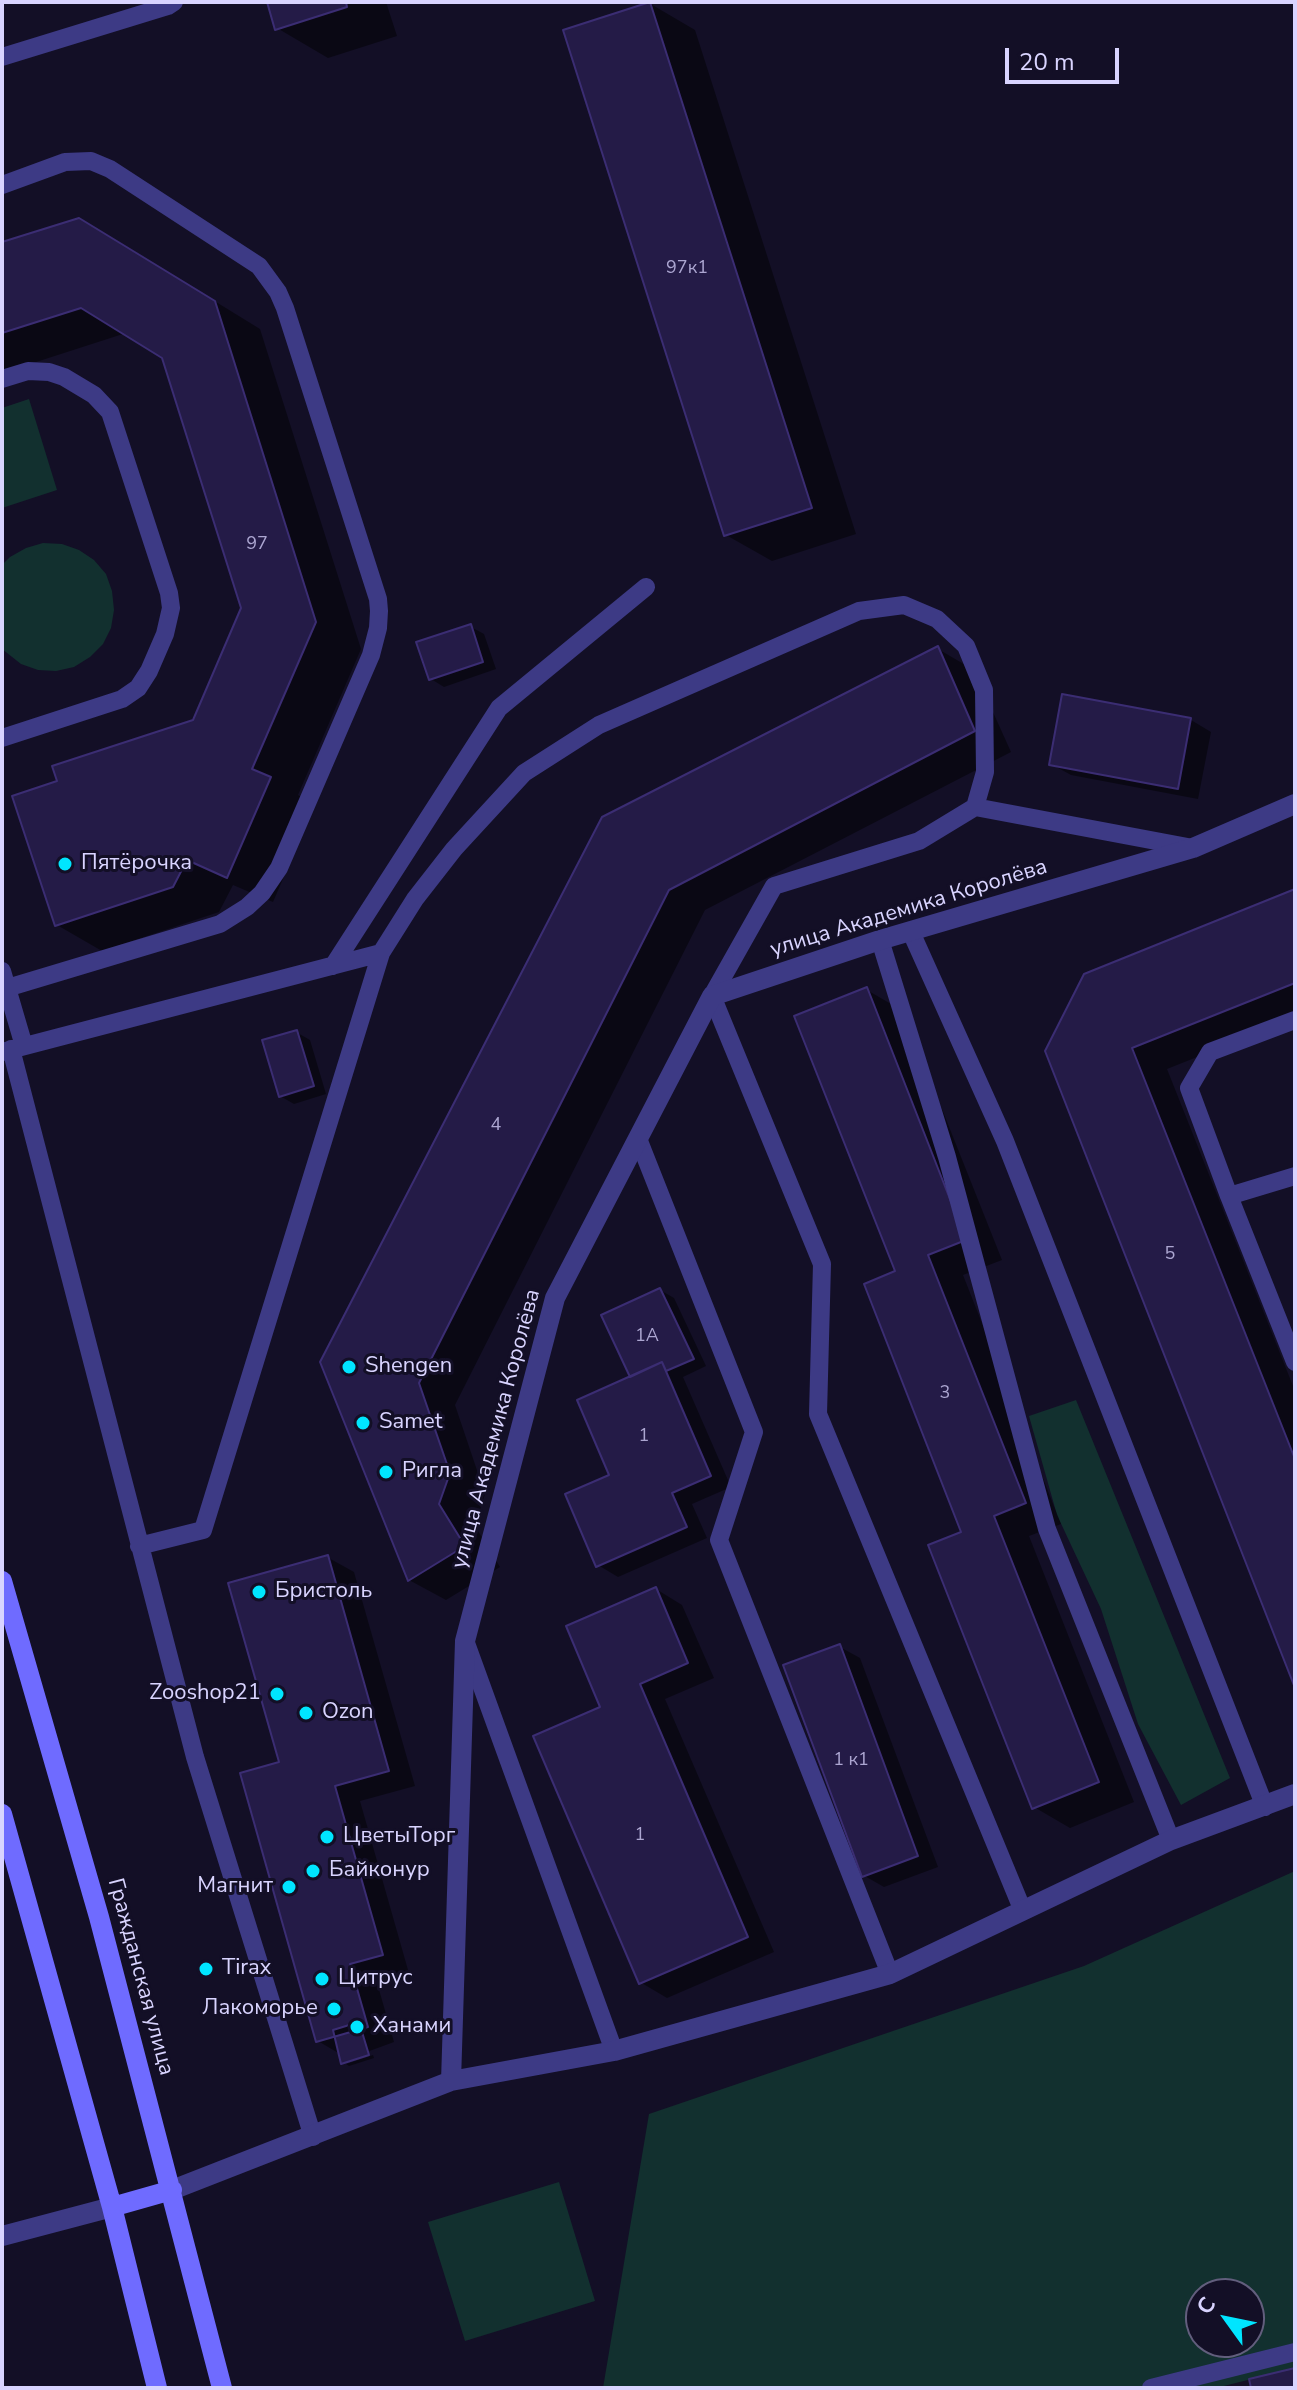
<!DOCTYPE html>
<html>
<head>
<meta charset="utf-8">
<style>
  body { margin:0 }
  #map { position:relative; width:1297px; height:2390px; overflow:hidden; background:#130f26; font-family:"Nunito Sans",sans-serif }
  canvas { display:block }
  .frame { position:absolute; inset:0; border:4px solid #d9d4ff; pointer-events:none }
  .north { position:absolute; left:1185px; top:2278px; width:80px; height:80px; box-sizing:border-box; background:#130f26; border:2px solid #625e7d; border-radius:50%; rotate:303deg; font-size:22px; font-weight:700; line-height:32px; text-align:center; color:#d9d4ff }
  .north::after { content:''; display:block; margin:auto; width:28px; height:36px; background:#00e5ff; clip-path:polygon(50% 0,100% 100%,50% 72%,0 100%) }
  .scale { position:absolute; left:1005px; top:48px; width:114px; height:36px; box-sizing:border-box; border:4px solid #d9d4ff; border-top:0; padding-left:10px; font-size:24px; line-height:28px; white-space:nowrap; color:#d9d4ff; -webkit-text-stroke:6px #130f26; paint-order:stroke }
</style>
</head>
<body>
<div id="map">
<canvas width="1297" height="2390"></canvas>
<div class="frame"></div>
<div class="north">С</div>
<div class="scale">20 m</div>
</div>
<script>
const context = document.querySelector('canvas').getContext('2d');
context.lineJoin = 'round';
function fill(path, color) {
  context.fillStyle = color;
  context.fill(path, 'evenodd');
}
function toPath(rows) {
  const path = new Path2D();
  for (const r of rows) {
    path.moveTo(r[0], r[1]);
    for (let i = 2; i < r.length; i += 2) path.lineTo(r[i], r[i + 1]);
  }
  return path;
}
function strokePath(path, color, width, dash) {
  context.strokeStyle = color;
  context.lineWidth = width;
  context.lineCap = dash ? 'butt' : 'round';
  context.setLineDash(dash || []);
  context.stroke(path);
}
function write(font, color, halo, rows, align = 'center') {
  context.font = font + ' "Nunito Sans",sans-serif';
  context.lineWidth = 6;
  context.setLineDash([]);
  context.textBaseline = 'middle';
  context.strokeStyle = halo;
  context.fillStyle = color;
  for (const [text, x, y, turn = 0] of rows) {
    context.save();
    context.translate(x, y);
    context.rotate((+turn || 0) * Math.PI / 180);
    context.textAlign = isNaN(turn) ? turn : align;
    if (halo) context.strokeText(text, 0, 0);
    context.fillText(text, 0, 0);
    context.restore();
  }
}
const green = toPath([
  [29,399,57,490,2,508,2,408],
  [43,543,62,544,79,550,94,560,106,574,112,591,114,610,111,628,103,644,90,657,74,667,56,671,38,670,21,664,2,649,2,565,10,557,26,548],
  [1076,1400,1230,1778,1181,1805,1138,1724,1101,1609,1057,1515,1029,1416],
  [1295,1871,1295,2368,1216,2388,603,2388,649,2114,1084,1966],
  [1201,2294,1249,2294,1249,2342,1201,2342],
  [559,2182,595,2301,465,2341,428,2222]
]);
const shadow = toPath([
  [269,2,386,2,397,36,328,58,277,28],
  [649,3,695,30,856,534,772,561,726,535],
  [2,244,125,246,260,329,361,649,298,795,315,805,273,902,233,885,219,912,102,951,57,925,59,782,194,722,244,608,164,357,126,333,2,373],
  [471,627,484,634,496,669,444,687,431,679],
  [938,649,974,670,1011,752,705,910,455,1405,485,1494,475,1526,500,1567,446,1600,409,1580,322,1362,603,818],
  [1191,720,1211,732,1198,799,1071,775,1051,764],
  [1295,891,1295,1018,1167,1069,1295,1391,1295,1683,1047,1052],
  [867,990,903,1011,1002,1260,963,1275,1061,1524,1029,1536,1134,1802,1070,1828,1034,1807,898,1272],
  [296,1032,310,1040,326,1094,294,1104,280,1096],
  [660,1290,674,1298,706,1366,683,1377,731,1487,692,1504,707,1538,618,1577,598,1565,612,1476,632,1377],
  [327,1557,354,1572,415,1786,360,1801,408,1970,376,1979,394,2042,345,2060,345,2064,340,2054,318,2041,281,1764],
  [656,1589,682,1605,714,1678,665,1699,774,1952,667,1998,640,1982,603,1708],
  [840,1647,860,1658,938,1867,884,1887,863,1875],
  [373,2055,374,2058,349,2066,346,2064]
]);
const building = toPath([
  [267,2,346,2,347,7,275,30,267,2],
  [650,2,812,508,724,536,563,30,650,2],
  [79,218,215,301,316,622,252,769,271,777,227,878,187,860,173,887,55,926,12,796,57,781,52,766,193,720,241,608,162,358,81,308,2,333,2,242,79,218],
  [471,624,483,662,429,680,416,642,471,624],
  [938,646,975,731,669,890,419,1383,450,1473,439,1504,465,1546,408,1581,320,1362,602,817,938,646],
  [1062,694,1191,718,1178,789,1049,765,1062,694],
  [1295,889,1295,983,1132,1048,1295,1459,1295,1688,1045,1051,1084,974,1295,889],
  [867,987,966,1240,928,1255,1026,1503,994,1516,1099,1782,1032,1809,928,1545,961,1532,864,1284,895,1271,794,1016,867,987],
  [297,1030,314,1086,279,1097,262,1040,297,1030],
  [660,1288,694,1359,666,1371,662,1362,630,1377,601,1315,660,1288],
  [662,1362,711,1476,672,1493,687,1527,596,1567,565,1494,609,1475,577,1400,662,1362],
  [328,1555,389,1771,335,1786,383,1955,350,1964,368,2027,316,2042,240,1773,279,1762,228,1583,328,1555],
  [656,1587,688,1663,640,1684,748,1937,639,1984,533,1736,600,1707,566,1626,656,1587],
  [840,1644,918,1856,862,1877,783,1665,840,1644],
  [359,2022,369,2055,341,2064,333,2030,359,2022],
  [1295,2368,1295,2388,1251,2388,1249,2379,1295,2368]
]);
const service = toPath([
  [2,57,168,6,174,2],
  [2,185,65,162,91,161,110,169,259,266,278,292,285,308,378,599,379,611,378,628,371,655,279,868,262,893,247,907,220,924,7,988],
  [2,379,28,371,49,372,64,377,94,395,110,412,169,593,171,608,165,634,149,671,138,688,122,699,2,738],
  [975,807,1193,848],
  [911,932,1005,1141,1265,1807],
  [880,940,947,1157,1047,1529,1171,1840],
  [333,966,499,708,646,587],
  [2,971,24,1046],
  [11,1049,195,1757,313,2137],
  [2,1052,381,953,415,899,454,849,524,773,599,725,859,611,904,605,937,619,966,646,984,690,985,772,975,807,919,841,774,886,712,996,822,1264,818,1414,1023,1911],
  [639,1141,754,1432,719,1540,890,1974],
  [1295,1176,1229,1196,1295,1362],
  [1229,1196,1189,1088,1210,1052,1295,1020],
  [139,1546,203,1530,381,953],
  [466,1643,614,2051],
  [1151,2388,1295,2352]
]);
const minor = toPath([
  [451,2081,465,1641,555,1298,712,996,880,940,1193,848,1295,804],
  [172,2190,451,2081,614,2051,890,1974,1171,1840,1295,1794],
  [2,2236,112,2207]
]);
const secondary = toPath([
  [2,1581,99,1917,222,2388],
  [2,1814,112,2207,157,2388],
  [112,2207,172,2190]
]);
const markers = [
  [65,864,8,"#00e5ff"],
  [349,1367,8,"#00e5ff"],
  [363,1423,8,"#00e5ff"],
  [386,1472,8,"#00e5ff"],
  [259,1592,8,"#00e5ff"],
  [277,1694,8,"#00e5ff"],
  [306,1713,8,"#00e5ff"],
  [327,1837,8,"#00e5ff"],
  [313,1871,8,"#00e5ff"],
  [289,1887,8,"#00e5ff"],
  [206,1969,8,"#00e5ff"],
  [322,1979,8,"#00e5ff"],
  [334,2009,8,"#00e5ff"],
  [357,2027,8,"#00e5ff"]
];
const numberNames = [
  ["97к1",687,269],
  ["97",257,545],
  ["4",496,1126],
  ["5",1170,1255],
  ["1А",647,1337],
  ["3",945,1394],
  ["1",644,1437],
  ["1 к1",851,1761],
  ["1",640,1836]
];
const poiNames = [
  ["Пятёрочка",81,864],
  ["Shengen",365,1367],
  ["Samet",379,1423],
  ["Ригла",402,1472],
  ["Бристоль",275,1592],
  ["Zooshop21",261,1694,"right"],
  ["Ozon",322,1713],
  ["ЦветыТорг",343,1837],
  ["Байконур",329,1871],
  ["Магнит",273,1887,"right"],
  ["Tirax",222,1969],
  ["Цитрус",338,1979],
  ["Лакоморье",318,2009,"right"],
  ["Ханами",373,2027]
];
const streetNames = [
  ["улица Академика Королёва",909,909,-17],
  ["улица Академика Королёва",497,1429,-75],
  ["Гражданская улица",140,1977,75]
];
fill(green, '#12302f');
fill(shadow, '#0007');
fill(building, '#241b47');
strokePath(building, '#3b2d73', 2);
strokePath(service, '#3d3a85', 18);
strokePath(minor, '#3d3a85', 20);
strokePath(secondary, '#6f6bff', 20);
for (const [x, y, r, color] of markers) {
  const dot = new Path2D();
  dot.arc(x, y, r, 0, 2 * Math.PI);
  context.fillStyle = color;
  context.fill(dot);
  strokePath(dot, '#130f26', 3);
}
write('18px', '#aca6d1', null, numberNames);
write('22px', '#d9d4ff', '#130f26', poiNames, 'left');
write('22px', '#d9d4ff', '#130f26', streetNames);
</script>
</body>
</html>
